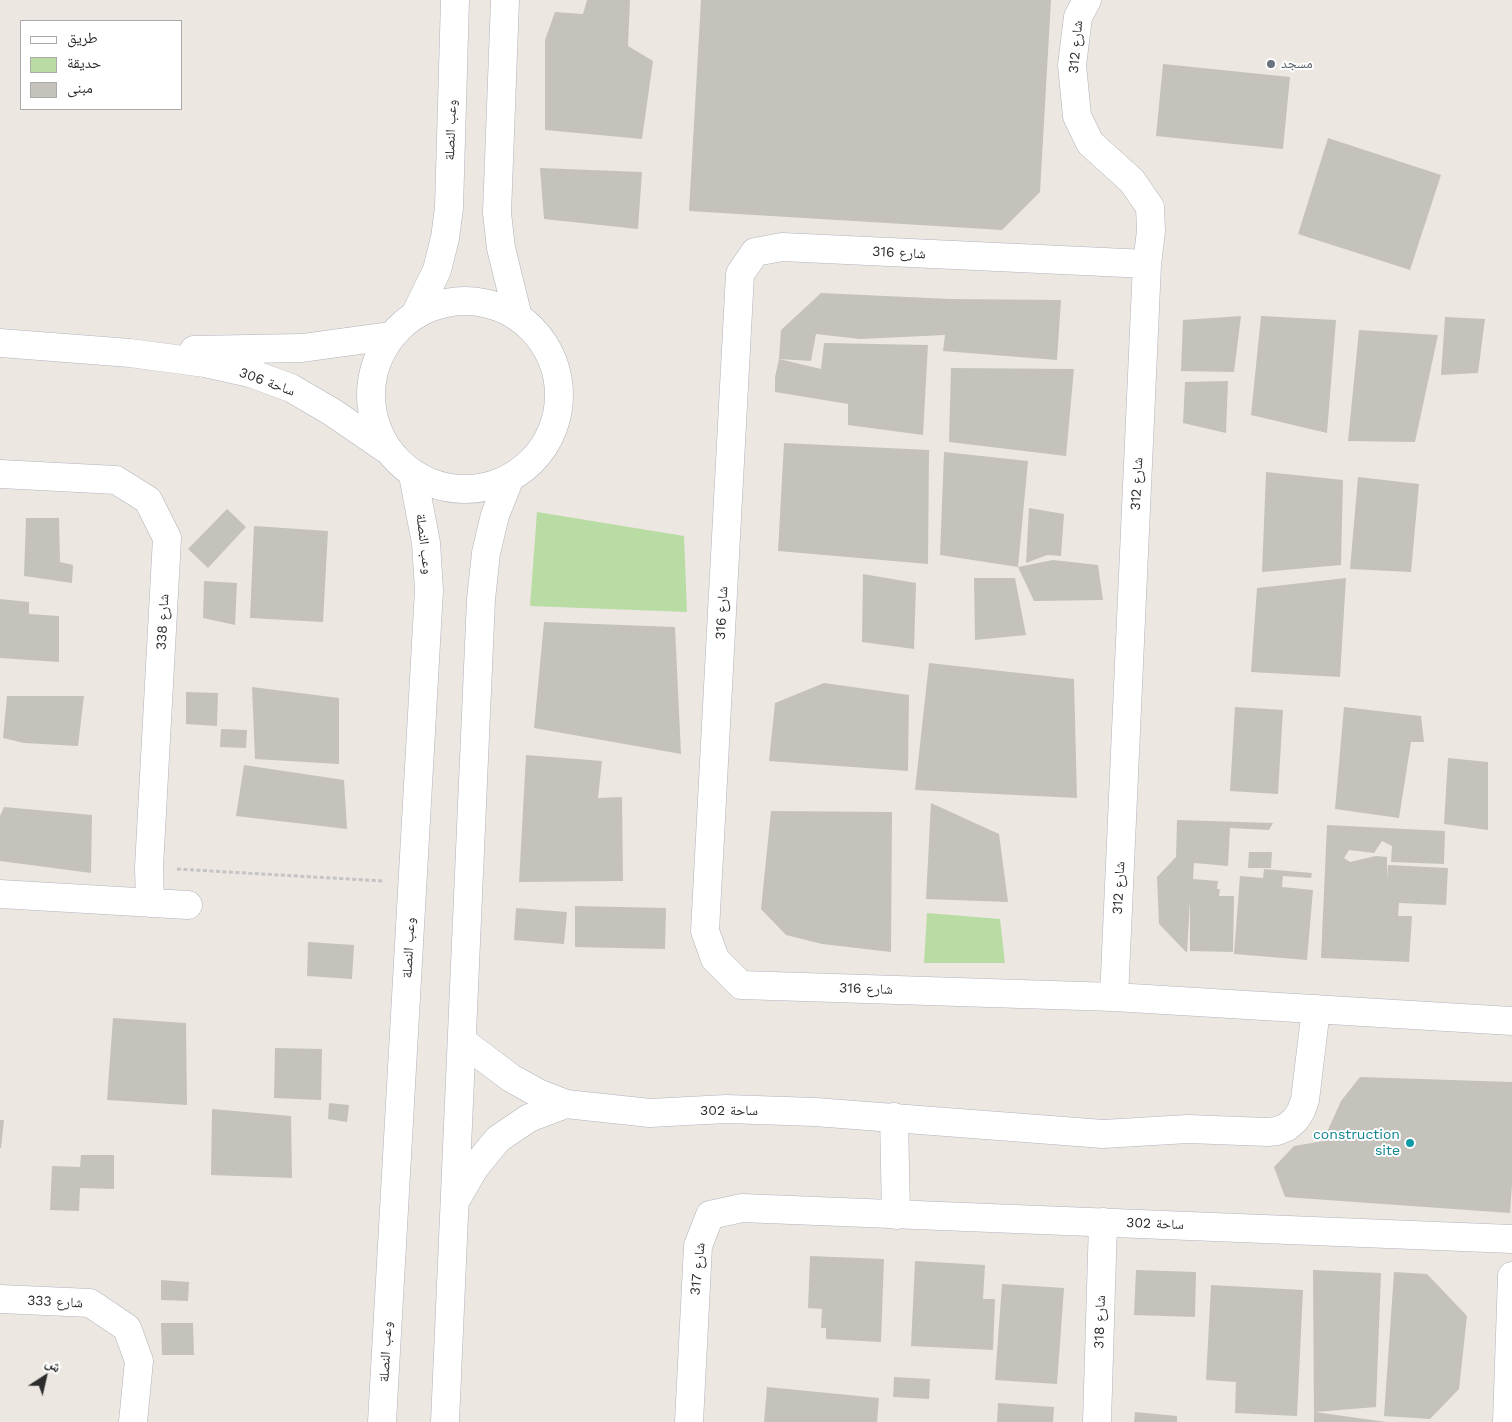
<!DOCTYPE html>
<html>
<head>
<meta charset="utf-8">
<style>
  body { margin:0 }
  #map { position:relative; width:1512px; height:1422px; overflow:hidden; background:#ece7e1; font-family:"Work Sans","Noto Naskh Arabic",sans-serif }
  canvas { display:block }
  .legend { position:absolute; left:20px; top:20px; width:162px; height:90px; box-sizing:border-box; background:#fff; border:1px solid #ababab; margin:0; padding:6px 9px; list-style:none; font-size:15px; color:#2d2d2d }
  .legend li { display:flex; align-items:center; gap:10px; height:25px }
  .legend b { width:25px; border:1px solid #ababab }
  .north { position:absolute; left:20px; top:1352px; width:50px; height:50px; -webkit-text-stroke:4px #fff; paint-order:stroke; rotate:35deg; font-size:14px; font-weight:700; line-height:20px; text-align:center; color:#2d2d2d }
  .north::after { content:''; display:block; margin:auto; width:18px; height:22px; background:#2d2d2d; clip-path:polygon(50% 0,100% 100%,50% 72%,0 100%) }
</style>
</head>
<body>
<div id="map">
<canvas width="1512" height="1422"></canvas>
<ul class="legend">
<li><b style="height:6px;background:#fff"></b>طريق</li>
<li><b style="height:14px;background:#b8dca4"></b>حديقة</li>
<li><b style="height:14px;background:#c5c2bc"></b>مبنى</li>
</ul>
<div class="north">ش</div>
</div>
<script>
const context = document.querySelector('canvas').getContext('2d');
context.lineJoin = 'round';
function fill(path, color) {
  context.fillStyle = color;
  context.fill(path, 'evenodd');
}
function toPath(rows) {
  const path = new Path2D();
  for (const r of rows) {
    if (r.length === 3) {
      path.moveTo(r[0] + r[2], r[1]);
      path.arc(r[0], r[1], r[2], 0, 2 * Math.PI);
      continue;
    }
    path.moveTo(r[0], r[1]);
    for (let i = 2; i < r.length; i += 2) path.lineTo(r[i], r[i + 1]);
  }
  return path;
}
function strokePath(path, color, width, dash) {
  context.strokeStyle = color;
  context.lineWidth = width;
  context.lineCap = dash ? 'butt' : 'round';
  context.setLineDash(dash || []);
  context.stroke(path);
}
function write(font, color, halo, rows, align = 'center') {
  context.font = font + ' "Work Sans","Noto Naskh Arabic",sans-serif';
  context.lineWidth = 4;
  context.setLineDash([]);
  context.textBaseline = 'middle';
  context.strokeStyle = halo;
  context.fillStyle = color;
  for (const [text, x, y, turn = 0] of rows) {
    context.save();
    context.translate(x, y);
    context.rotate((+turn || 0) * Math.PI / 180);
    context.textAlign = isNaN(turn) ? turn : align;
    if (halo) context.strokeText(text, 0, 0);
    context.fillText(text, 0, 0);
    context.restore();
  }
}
const green = toPath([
  [537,512,684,536,687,612,530,606],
  [927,913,1000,919,1005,963,924,963]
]);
const building = toPath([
  [587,0,630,0,628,46,653,61,642,139,545,130,545,40,555,12,583,14],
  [701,0,1051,0,1040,192,1002,230,689,211],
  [1163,64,1290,77,1283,149,1156,136],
  [1328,138,1441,175,1410,270,1298,234],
  [540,168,642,172,638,229,544,219],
  [821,293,950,299,1061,300,1057,360,943,351,945,335,860,339,816,334,811,361,779,359,781,330],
  [1241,316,1234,372,1181,371,1183,320],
  [1261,316,1336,320,1327,433,1251,415],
  [1445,317,1485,319,1478,373,1441,375],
  [1359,330,1438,335,1415,442,1348,441],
  [824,343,928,345,923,435,848,425,848,404,775,392,775,377,779,359,821,369],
  [951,368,1074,369,1066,456,949,442],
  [1228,381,1226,433,1183,423,1185,382],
  [784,443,929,450,928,564,778,551],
  [944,452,1028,461,1018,567,1053,560,1098,565,1103,600,1034,601,1018,567,940,555],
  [1266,472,1343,480,1341,565,1262,572],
  [1358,477,1419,484,1411,572,1350,569],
  [1029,508,1064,514,1061,556,1047,555,1026,563],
  [227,509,246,527,208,568,188,549],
  [26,518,59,518,60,562,73,565,72,583,24,576],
  [254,526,328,531,323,622,250,618],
  [863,574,916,583,914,649,862,642],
  [974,578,1015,578,1026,635,975,640],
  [1346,578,1340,677,1251,672,1257,588],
  [204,581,237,583,235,625,203,618],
  [0,599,29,602,29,614,59,616,59,662,0,658],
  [544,622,675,627,681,754,534,728],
  [929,663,1074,679,1077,798,915,790],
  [824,683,909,695,908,771,769,761,775,703],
  [252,687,339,698,339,764,255,759],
  [186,692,218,693,217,726,186,724],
  [7,696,84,696,78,746,24,743,3,738],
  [1235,707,1283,710,1278,794,1230,791],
  [1344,707,1421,716,1424,742,1411,742,1399,818,1335,809],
  [221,729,247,730,246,748,220,747],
  [526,755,602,761,598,798,622,797,623,881,519,882],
  [1448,758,1488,762,1488,830,1444,824],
  [244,765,344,780,347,829,236,816],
  [931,803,999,834,1008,902,926,899],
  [4,807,92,815,91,873,0,861,0,816],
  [771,811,892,812,891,952,822,944,786,935,761,909],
  [1177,820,1273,823,1269,830,1230,828,1228,866,1194,863,1193,879,1218,881,1217,889,1220,889,1219,896,1234,896,1233,952,1190,951,1190,900,1187,953,1159,924,1157,877,1176,857],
  [1327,825,1445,831,1444,864,1391,862,1392,846,1382,841,1374,853,1349,850,1344,858,1350,862,1376,856,1387,857,1387,880,1388,865,1448,868,1446,905,1399,903,1398,916,1412,916,1409,962,1321,958],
  [1249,852,1272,852,1271,868,1248,868],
  [1264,869,1312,873,1311,878,1283,876,1282,887,1313,890,1307,960,1234,954,1240,876,1263,878],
  [575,906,666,908,665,949,575,947],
  [516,908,567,912,564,944,514,940],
  [308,942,354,945,352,979,307,976],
  [113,1018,186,1023,187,1105,107,1100],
  [275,1048,322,1049,321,1100,274,1098],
  [1360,1077,1512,1082,1512,1184,1510,1213,1285,1197,1274,1167,1294,1146,1323,1141,1341,1101],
  [329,1103,349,1105,347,1122,328,1119],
  [212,1109,291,1116,292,1178,211,1175],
  [0,1120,4,1120,1,1148,0,1148],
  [81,1155,114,1155,114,1189,80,1188,79,1211,50,1210,52,1166,80,1167],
  [810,1256,884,1259,881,1342,826,1339,826,1328,821,1328,822,1309,808,1308],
  [915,1261,985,1265,983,1299,995,1299,993,1350,911,1346],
  [1136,1270,1196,1272,1195,1317,1134,1315],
  [1313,1270,1381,1273,1376,1407,1315,1412,1386,1422,1314,1422],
  [1394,1272,1427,1274,1467,1316,1459,1389,1430,1419,1384,1416],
  [161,1280,189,1282,188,1301,161,1300],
  [1002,1284,1064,1288,1057,1384,995,1380],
  [1211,1285,1303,1290,1297,1416,1235,1413,1236,1382,1206,1380],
  [161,1323,193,1323,194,1355,162,1355],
  [894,1377,930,1379,929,1399,893,1397],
  [767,1387,879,1398,877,1422,764,1422],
  [998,1403,1054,1407,1053,1422,997,1422],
  [1135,1412,1177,1416,1177,1422,1134,1422]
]);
const path = toPath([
  [177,869,383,881]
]);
const minor = toPath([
  [505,0,497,213,501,248,518,317],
  [1087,0,1078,17,1072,65,1077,116,1090,143,1132,181,1150,207,1151,231,1147,264,1114,997],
  [1147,264,782,247,755,252,740,274,705,931,715,959,741,985,1114,997,1512,1021],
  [465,395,94],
  [416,313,437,270,445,238,449,208,455,0],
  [0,343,130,353,205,363,250,373,291,388,332,412,386,449],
  [194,350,302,348,390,336],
  [0,474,116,480,148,500,167,538,149,867,150,903],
  [0,894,188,905],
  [462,1041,511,1078,538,1093,566,1104,650,1113,726,1109,815,1112,1103,1134,1188,1129,1267,1132,1277,1131,1287,1127,1295,1120,1301,1111,1305,1100,1316,1009],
  [894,1117,896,1215],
  [457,1198,475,1167,498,1139,529,1118,566,1104],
  [0,1299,90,1303,127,1328,139,1361,133,1422],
  [382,1422,429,590,426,543,413,475],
  [445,1422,481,599,486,553,495,515,509,480],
  [689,1422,698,1246,710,1215,742,1208,1512,1239],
  [1097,1422,1103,1222],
  [1507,1422,1512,1276]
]);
const markers = [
  [1271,64,5,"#6b7280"],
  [1410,1143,5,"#0f9aa8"]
];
const streetNames = [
  ["شارع 312",1076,47,-85],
  ["وعب النصلة",451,130,-88],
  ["شارع 316",899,253,3],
  ["ساحة 306",267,382,20],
  ["شارع 312",1137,484,-87],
  ["وعب النصلة",424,544,83],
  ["شارع 316",722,613,-87],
  ["شارع 338",163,622,-87],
  ["شارع 312",1119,888,-87],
  ["وعب النصلة",409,948,-87],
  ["شارع 316",866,989,2],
  ["ساحة 302",729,1111],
  ["ساحة 302",1155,1224,2],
  ["شارع 317",698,1269,-84],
  ["شارع 333",55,1302,3],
  ["شارع 318",1100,1322,-88],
  ["وعب النصلة",386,1352,-87]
];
const worshipNames = [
  ["مسجد",1281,64]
];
const cultureNames = [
  ["construction",1400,1135],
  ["site",1400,1151]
];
fill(green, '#b8dca4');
fill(building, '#c5c2bc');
strokePath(minor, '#b1b3bb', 29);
strokePath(path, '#c4c4c4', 3, [4, 2.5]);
strokePath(minor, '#fff', 28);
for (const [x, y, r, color] of markers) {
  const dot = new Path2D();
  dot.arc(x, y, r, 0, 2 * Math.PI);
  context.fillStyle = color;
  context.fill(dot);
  strokePath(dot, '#fff', 2);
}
write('14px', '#2d2d2d', '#fff', streetNames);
write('14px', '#5b616d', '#fff', worshipNames, 'left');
write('14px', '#0d838f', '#fff', cultureNames, 'right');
</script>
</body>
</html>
